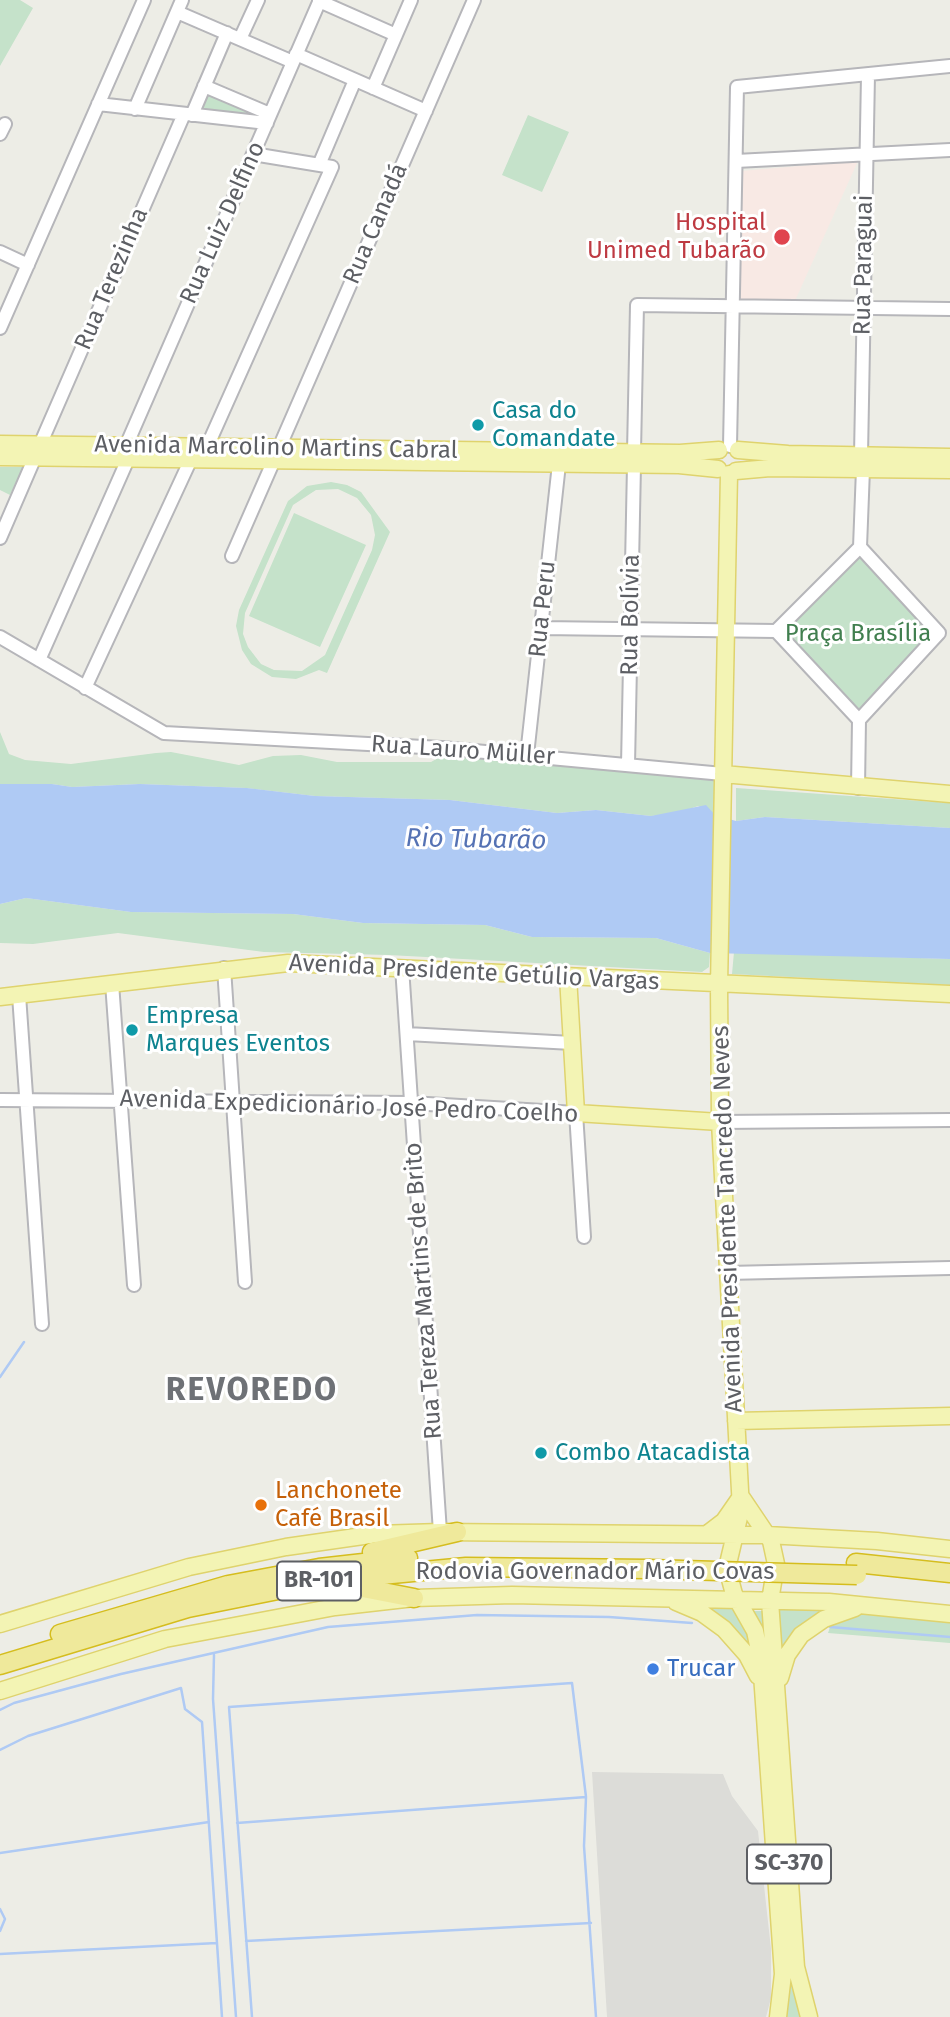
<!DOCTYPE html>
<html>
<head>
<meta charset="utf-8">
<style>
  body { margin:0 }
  canvas { display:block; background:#edede6 }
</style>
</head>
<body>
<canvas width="950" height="2017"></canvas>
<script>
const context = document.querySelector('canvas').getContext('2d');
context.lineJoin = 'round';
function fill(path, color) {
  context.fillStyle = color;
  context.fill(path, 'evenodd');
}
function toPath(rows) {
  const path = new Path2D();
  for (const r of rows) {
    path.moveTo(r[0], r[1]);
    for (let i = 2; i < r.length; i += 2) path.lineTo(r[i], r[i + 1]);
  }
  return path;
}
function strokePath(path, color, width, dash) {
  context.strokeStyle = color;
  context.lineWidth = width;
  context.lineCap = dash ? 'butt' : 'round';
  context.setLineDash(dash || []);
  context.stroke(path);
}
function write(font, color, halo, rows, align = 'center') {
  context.font = font + ' "Fira Sans",sans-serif';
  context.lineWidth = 6;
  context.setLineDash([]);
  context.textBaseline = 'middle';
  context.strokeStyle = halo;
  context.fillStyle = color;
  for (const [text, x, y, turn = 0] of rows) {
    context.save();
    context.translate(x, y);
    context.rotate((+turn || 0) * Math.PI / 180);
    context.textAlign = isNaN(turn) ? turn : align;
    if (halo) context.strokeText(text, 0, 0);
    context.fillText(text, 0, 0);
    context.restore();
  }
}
const industrial = toPath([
  [592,1772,723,1774,732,1796,758,1831,771,1949,771,1998,766,2017,607,2017]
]);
const medical = toPath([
  [858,161,794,303,739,303,741,171]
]);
const green = toPath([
  [0,0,20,0,33,8,0,66],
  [206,89,267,115,264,121,196,112],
  [528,115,569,132,542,192,502,175],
  [0,467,23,467,10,495,0,490],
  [331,482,347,485,361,492,390,532,327,673,319,670,296,679,272,677,251,664,242,650,236,626,239,610,288,501,307,486],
  [338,489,357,498,371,515,375,535,372,550,325,655,302,671,274,670,261,664,248,647,243,634,245,613,293,505,316,490],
  [294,513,366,545,320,647,249,616],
  [860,553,934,636,859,715,781,632],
  [0,732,9,754,25,760,71,764,156,753,171,752,239,765,273,756,301,755,337,762,431,762,447,753,715,778,715,815,698,806,675,814,651,816,596,810,557,813,450,800,315,796,246,788,140,784,72,787,52,784,0,784],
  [736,788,950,803,950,828,765,817,736,821],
  [26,898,131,912,293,914,363,923,485,925,532,937,656,938,710,953,709,967,702,972,389,955,264,952,118,933,33,944,0,943,0,904],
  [734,952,950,959,950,985,732,974],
  [690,1604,733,1605,742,1613,754,1650],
  [774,1608,829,1611,777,1660],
  [749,1611,767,1611,803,2017,781,2017],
  [895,1614,950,1622,950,1643,828,1633,832,1621,847,1615]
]);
const water = toPath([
  [0,784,52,784,72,787,140,784,247,788,315,796,450,800,557,813,596,810,651,816,706,805,715,815,736,821,765,817,950,828,950,959,710,953,656,938,532,937,485,925,363,923,293,914,131,912,26,898,0,904]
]);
const stream = toPath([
  [0,1377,24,1342],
  [830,1627,950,1637],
  [214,1655,213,1699,236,2017],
  [0,1710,14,1703,121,1674,328,1627,477,1615,609,1617,692,1623],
  [0,1750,28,1736,181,1688,185,1709,202,1722,222,2017],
  [237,1823,586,1797],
  [0,1853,209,1822],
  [0,1909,5,1919,0,1931],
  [246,1941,591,1923],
  [0,1954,217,1943],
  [252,2017,229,1707,572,1683,586,1797,584,1846,596,2017]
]);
const minor = toPath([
  [319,1,396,35],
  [177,12,293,62],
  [240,39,258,0],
  [296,54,426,111],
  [204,86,270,114],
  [373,88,411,0],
  [98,104,267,123],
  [135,109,182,0],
  [192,115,227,33],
  [0,134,5,124],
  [736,161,950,150],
  [319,165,355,80],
  [0,252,28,265],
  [0,328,144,0],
  [40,445,184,114],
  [126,446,320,0],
  [730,446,737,87,950,66],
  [207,447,332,167,253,154],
  [279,448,474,0],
  [634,452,637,305,950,309],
  [861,455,868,75],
  [0,538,35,457],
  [860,547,939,633],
  [860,547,863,469],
  [232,556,274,460],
  [541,628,776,631],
  [776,631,859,720],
  [776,631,860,547],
  [0,637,164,733,442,748,723,774],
  [39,660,128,459],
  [85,688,191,459],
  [859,720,939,633],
  [527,755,559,464],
  [628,765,634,465],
  [858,788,859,720],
  [402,967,440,1532],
  [224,968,245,1282],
  [112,983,134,1285],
  [19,995,42,1324],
  [407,1034,572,1043],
  [0,1100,411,1103,576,1113,584,1237],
  [720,1122,950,1120],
  [727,1273,950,1268]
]);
const major = toPath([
  [0,444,680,453,719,450],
  [738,450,788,454,950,457],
  [0,457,679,465,718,469],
  [736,471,770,468,950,470],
  [729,474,719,985,720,1122,741,1509,727,1568,734,1594,755,1631,761,1660,783,1974,778,2017],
  [723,774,950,794],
  [568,976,576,1113,720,1122],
  [0,997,288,963,950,994],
  [736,1421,950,1416],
  [742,1498,771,1541,776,1564,770,1601,796,1967,809,2017],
  [707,1534,724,1521,740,1498],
  [676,1602,702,1613,724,1629,747,1655,758,1676],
  [0,1624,189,1567,286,1547,377,1534,440,1532,767,1535,877,1541,950,1549],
  [780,1678,787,1655,801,1635,824,1619,855,1608],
  [0,1691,165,1639,335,1607,414,1598,512,1595,829,1602,950,1614]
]);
const highway = toPath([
  [372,1552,457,1532],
  [856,1563,950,1573],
  [342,1584,414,1598],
  [60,1634,228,1585,319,1568,408,1558],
  [0,1665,188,1608,328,1580,466,1567,649,1569]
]);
const highwayBridge = toPath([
  [649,1569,857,1575]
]);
const markers = [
  [782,237,9,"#e0444e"],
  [478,425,7,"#0f9aa8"],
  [132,1030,7,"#0f9aa8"],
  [541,1453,7,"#0f9aa8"],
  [261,1505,7,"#e8710a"],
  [653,1669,7,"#3f7fe0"]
];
const shields = [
  [319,1581,84],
  [789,1864,84]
];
const shieldNames = [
  ["BR-101",319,1581],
  ["SC-370",789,1864]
];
const streetNames = [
  ["Rua Luiz Delfino",223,223,-66],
  ["Rua Canadá",376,224,-67],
  ["Rua Paraguai",864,265,-89],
  ["Rua Terezinha",112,279,-67],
  ["Avenida Marcolino Martins Cabral",276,448,1],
  ["Rua Peru",543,609,-84],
  ["Rua Bolívia",631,615,-89],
  ["Rua Lauro Müller",463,751,4],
  ["Avenida Presidente Getúlio Vargas",474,973,3],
  ["Avenida Expedicionário José Pedro Coelho",349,1107,2],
  ["Avenida Presidente Tancredo Neves",728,1219,-92],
  ["Rua Tereza Martins de Brito",424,1291,-94],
  ["Rodovia Governador Mário Covas",595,1572]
];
const healthNames = [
  ["Hospital",766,223],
  ["Unimed Tubarão",766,251]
];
const cultureNames = [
  ["Casa do",492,411],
  ["Comandate",492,439],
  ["Empresa",146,1016],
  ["Marques Eventos",146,1044],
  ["Combo Atacadista",555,1453]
];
const parkNames = [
  ["Praça Brasília",858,634]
];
const foodNames = [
  ["Lanchonete",275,1491],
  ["Café Brasil",275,1519]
];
const shopNames = [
  ["Trucar",667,1669]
];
const waterNames = [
  ["Rio Tubarão",476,840,1]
];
const districtNames = [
  ["REVOREDO",252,1391]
];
fill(industrial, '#dcdcd8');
fill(medical, '#f8e9e4');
fill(green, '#c5e2ca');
fill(water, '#afcaf4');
strokePath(stream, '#afcaf4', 2.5);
strokePath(minor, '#b6b6ba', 16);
strokePath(major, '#dfd36d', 19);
strokePath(highway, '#d5bd1e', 21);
strokePath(minor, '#fff', 12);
strokePath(major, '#f3f4b4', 16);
strokePath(highway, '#efe99b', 18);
strokePath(highwayBridge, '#d5bd1e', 21, []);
strokePath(highwayBridge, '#efe99b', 18);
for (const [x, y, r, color] of markers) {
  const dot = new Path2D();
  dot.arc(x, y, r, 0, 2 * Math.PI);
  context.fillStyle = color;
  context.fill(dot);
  strokePath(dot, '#fff', 2.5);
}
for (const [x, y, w] of shields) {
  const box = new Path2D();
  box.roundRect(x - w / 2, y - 19.5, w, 39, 5);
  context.fillStyle = '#fff';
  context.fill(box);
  strokePath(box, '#5d5f64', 2);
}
write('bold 23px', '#5d5f64', null, shieldNames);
write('24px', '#5d5f64', '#fff', streetNames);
write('24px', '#be3a42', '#fff', healthNames, 'right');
write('24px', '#0d838f', '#fff', cultureNames, 'left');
write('24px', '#417f4f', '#fff', parkNames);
write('24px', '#c56008', '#fff', foodNames, 'left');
write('24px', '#366cbe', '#fff', shopNames, 'left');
write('italic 26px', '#5572b4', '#fff', waterNames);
context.letterSpacing = '2px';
write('bold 32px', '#6e7176', '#fff', districtNames);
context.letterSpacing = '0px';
</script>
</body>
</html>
